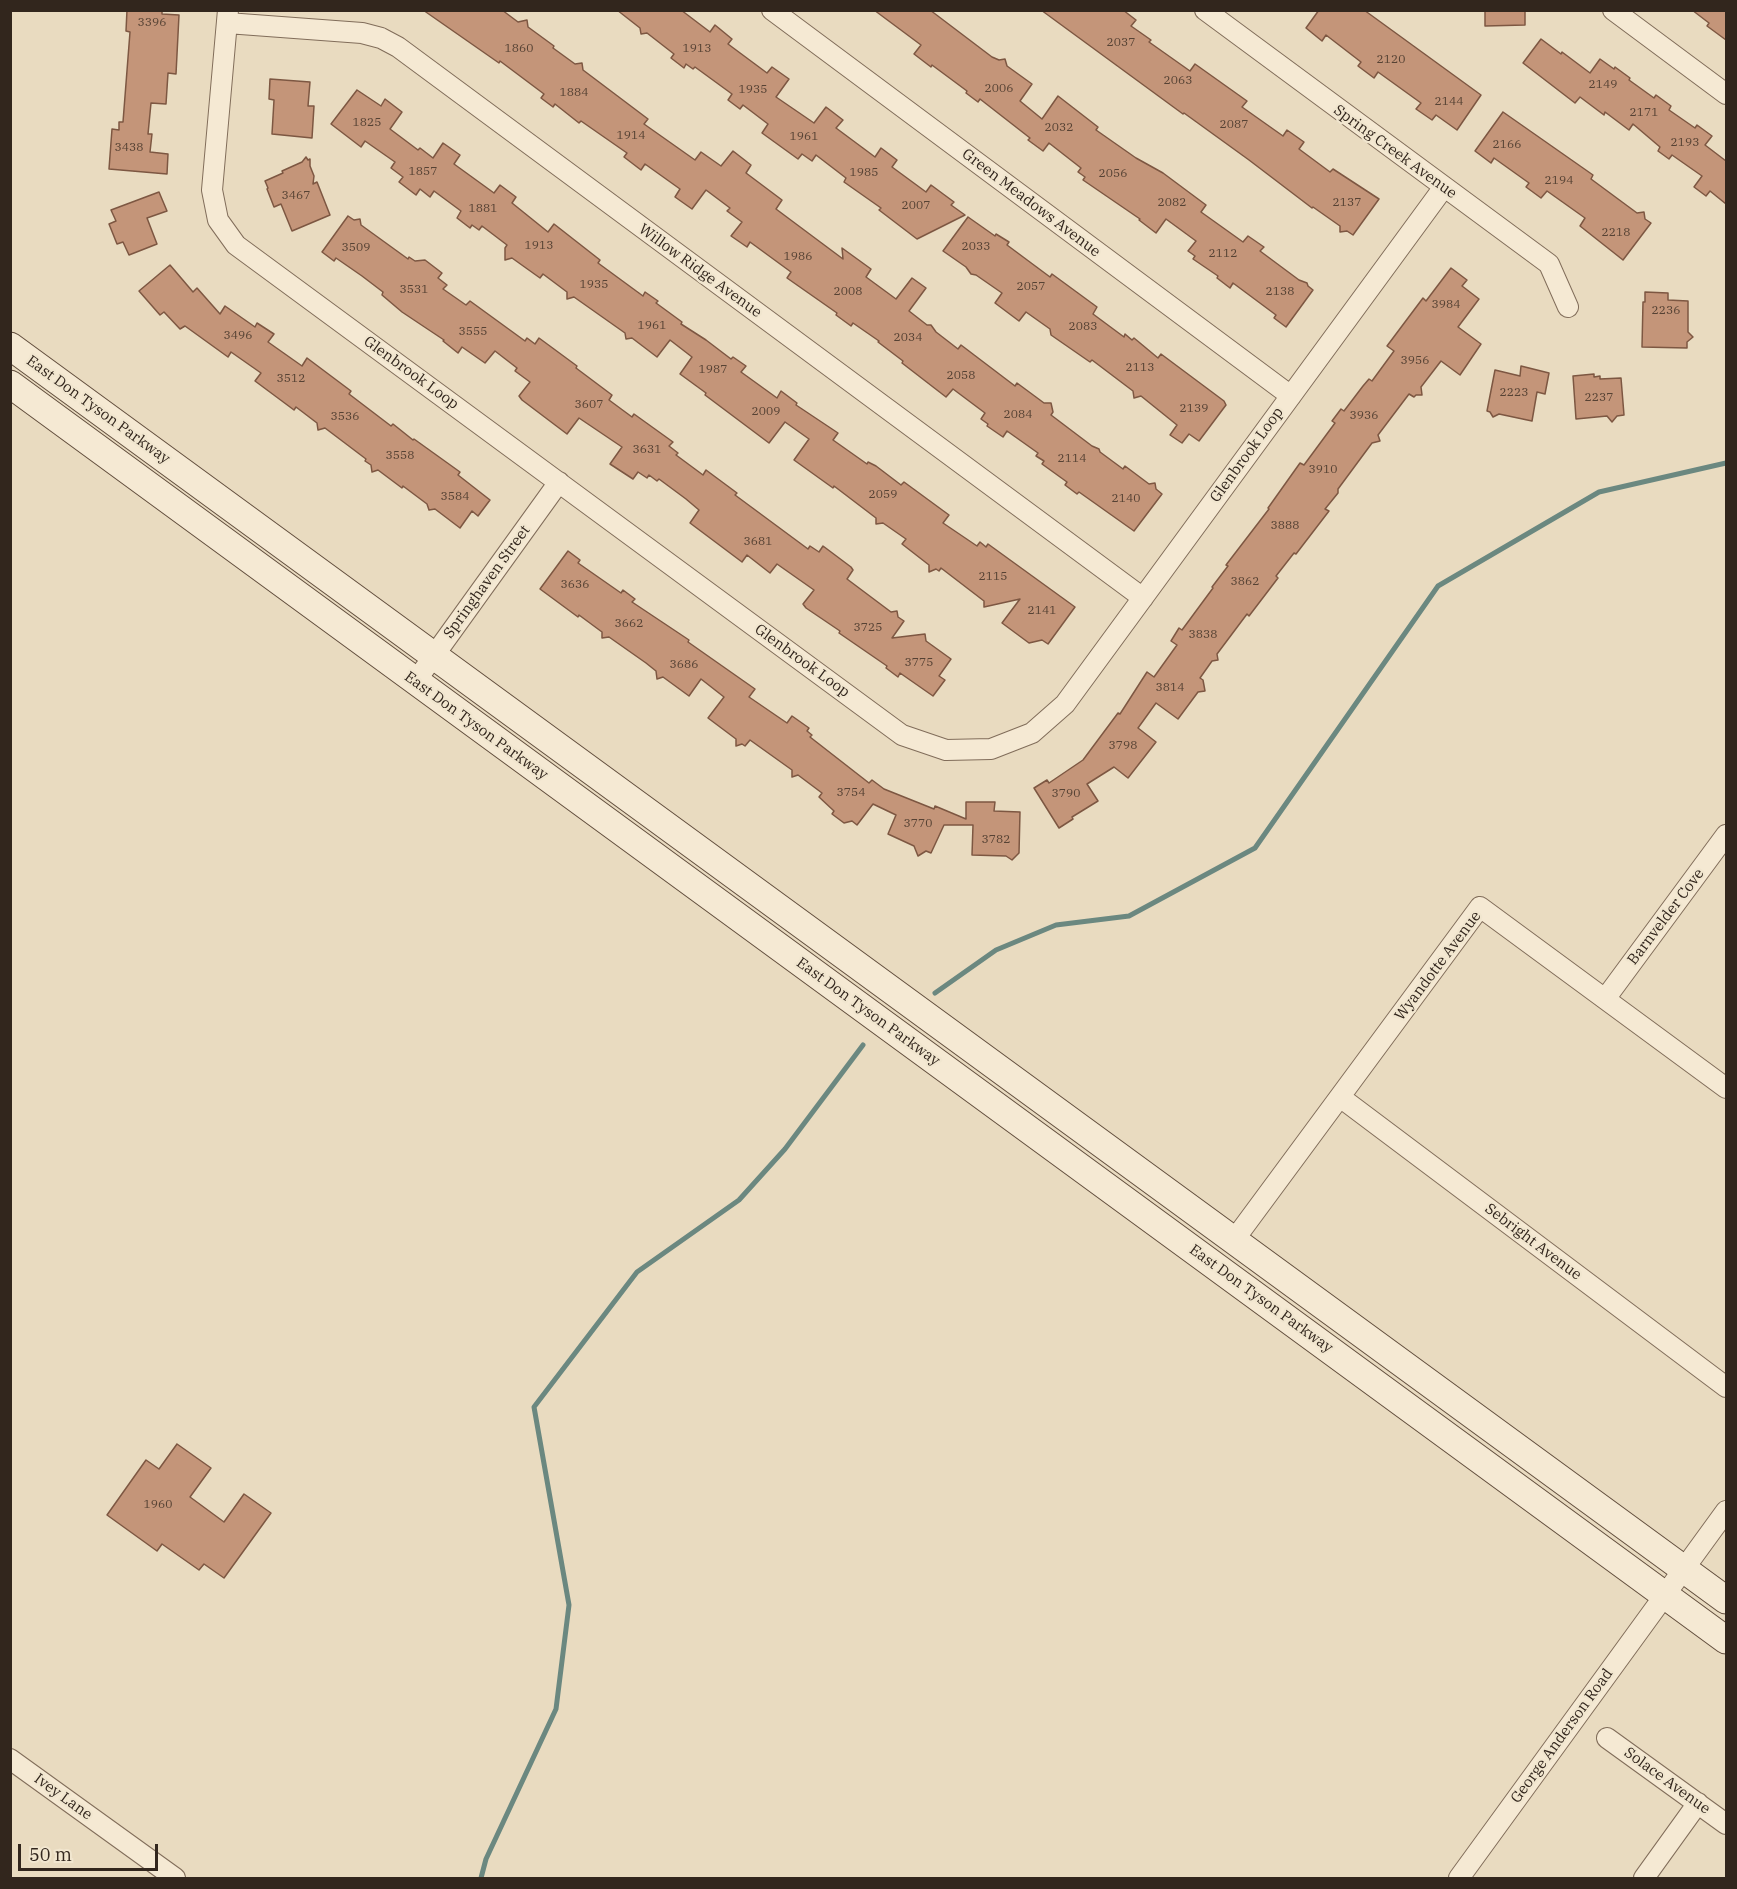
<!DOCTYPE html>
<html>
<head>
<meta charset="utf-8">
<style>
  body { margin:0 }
  #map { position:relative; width:1737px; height:1889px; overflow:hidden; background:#e9dbc0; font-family:"IBM Plex Serif",serif }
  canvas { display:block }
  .frame { position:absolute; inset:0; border:12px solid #32261d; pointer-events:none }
  .scale { position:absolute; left:18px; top:1844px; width:140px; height:27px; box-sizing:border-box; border:3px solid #32261d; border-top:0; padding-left:8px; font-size:18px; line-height:21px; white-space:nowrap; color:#32261d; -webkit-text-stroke:4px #f1e6cf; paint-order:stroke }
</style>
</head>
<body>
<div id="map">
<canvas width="1737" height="1889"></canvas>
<div class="frame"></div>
<div class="scale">50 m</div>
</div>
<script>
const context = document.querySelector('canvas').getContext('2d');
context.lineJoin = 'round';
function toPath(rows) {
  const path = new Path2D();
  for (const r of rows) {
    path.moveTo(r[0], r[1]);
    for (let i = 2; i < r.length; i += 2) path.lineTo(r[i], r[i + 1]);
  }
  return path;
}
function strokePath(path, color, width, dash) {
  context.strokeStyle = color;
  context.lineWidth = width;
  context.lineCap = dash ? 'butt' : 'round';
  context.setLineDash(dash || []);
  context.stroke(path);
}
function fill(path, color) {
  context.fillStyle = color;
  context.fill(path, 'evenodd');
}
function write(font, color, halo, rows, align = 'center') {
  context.font = font + ' "IBM Plex Serif",serif';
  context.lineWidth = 4.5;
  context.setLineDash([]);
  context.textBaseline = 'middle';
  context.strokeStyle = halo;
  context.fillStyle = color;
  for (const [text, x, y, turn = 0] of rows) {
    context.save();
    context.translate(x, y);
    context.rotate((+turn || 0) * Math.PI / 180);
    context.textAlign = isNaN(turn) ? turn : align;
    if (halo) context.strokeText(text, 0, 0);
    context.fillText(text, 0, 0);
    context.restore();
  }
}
const stream = toPath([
  [935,993,996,950,1056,925,1129,916,1255,848,1438,586,1599,492,1726,463],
  [481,1878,486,1859,556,1709,569,1605,534,1407,637,1272,739,1200,785,1149,863,1045]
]);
const building = toPath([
  [127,10,162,10,162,14,179,15,176,74,168,73,166,104,151,103,148,134,152,134,150,152,168,154,167,174,109,169,112,129,119,130,119,122,123,122,130,32,126,31,127,10],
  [423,10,502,10,518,22,527,20,528,27,554,46,553,48,575,64,582,63,583,70,648,119,644,124,695,160,701,152,721,166,733,151,751,165,746,173,782,200,776,209,843,259,842,248,871,269,866,277,896,299,912,278,926,288,909,311,927,325,931,325,936,332,958,349,961,345,1015,386,1017,383,1044,403,1051,403,1053,412,1051,415,1092,446,1099,449,1100,452,1123,469,1125,466,1149,484,1155,483,1156,489,1162,494,1134,531,1079,492,1077,494,1065,485,1067,482,1042,464,1044,461,1036,456,1038,453,1007,431,1003,437,987,426,988,424,981,419,985,413,953,389,946,397,902,363,903,361,878,342,879,341,853,323,851,326,836,315,837,313,787,278,791,272,750,242,747,247,731,236,742,222,727,211,730,208,706,190,692,209,675,197,680,189,645,164,641,170,624,157,627,153,581,121,579,123,555,104,553,107,541,98,544,94,500,61,499,63,423,10],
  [617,10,681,10,710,32,715,25,732,39,728,44,767,73,772,67,789,79,776,97,814,123,826,107,843,120,836,128,875,157,881,148,897,160,892,167,926,192,931,185,954,202,951,205,965,215,917,239,879,210,881,208,844,182,846,178,816,155,812,161,802,154,798,159,762,133,768,124,743,105,740,109,728,100,732,94,695,67,693,69,686,64,684,68,671,58,674,54,647,33,641,34,640,28,617,10],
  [874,10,930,10,992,57,999,60,1005,59,1007,66,1032,84,1020,101,1042,119,1058,96,1098,127,1096,130,1136,158,1163,173,1206,205,1201,212,1243,242,1248,236,1264,247,1260,251,1299,280,1307,283,1308,286,1313,290,1286,327,1274,318,1276,315,1233,283,1230,288,1217,278,1218,276,1193,259,1195,256,1188,251,1196,241,1166,219,1156,233,1139,220,1140,219,1083,180,1085,177,1078,172,1081,168,1049,143,1043,151,1028,140,1030,138,980,99,978,102,966,93,967,91,932,65,931,67,914,54,921,45,874,10],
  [1041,10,1123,10,1136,20,1131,26,1151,40,1149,42,1190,71,1195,64,1247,101,1242,107,1283,136,1287,130,1304,142,1299,149,1330,172,1333,169,1379,199,1353,235,1347,231,1340,232,1340,226,1313,207,1312,208,1249,160,1184,113,1183,114,1041,10],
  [1319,10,1364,10,1481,95,1457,130,1436,115,1432,120,1416,109,1421,103,1378,72,1374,78,1358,66,1361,62,1326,35,1322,41,1306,28,1319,10],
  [1485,10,1525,10,1525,25,1485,26,1485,10],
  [1692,10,1726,10,1726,40,1707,26,1709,23,1692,10],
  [1541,39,1561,54,1562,52,1590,73,1600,59,1614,69,1615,67,1630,78,1629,80,1654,98,1656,95,1671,106,1669,110,1695,128,1697,125,1712,136,1705,145,1726,161,1726,204,1710,191,1706,196,1694,187,1702,176,1672,155,1669,159,1658,151,1660,147,1633,124,1629,130,1605,112,1604,115,1580,97,1575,103,1523,63,1541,39],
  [270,79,310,82,308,106,314,106,312,138,272,134,274,100,269,99,270,79],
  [357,90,381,106,385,99,402,112,390,129,418,150,420,148,433,158,443,143,460,155,454,164,494,193,500,185,516,197,512,203,548,232,554,224,600,260,598,263,643,296,645,292,658,301,656,303,682,322,681,324,706,340,731,359,733,357,746,366,741,372,777,398,781,391,797,403,796,405,838,433,833,440,867,464,868,462,876,466,901,485,904,482,949,515,943,523,977,546,980,542,986,547,988,544,1075,607,1048,644,1042,640,1029,643,1002,623,1020,599,984,607,984,601,941,568,939,571,936,569,929,572,929,565,902,544,906,539,883,523,876,524,876,518,834,486,833,488,794,460,809,439,785,422,769,443,705,395,706,393,680,374,692,357,670,340,657,357,632,338,626,339,625,333,574,297,567,299,567,292,543,274,540,278,512,258,505,260,505,248,507,245,482,226,479,230,472,225,470,228,457,218,461,211,434,191,430,197,420,189,416,195,399,182,403,177,391,168,395,162,365,141,361,147,331,124,357,90],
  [1503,112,1593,175,1591,179,1637,213,1644,212,1645,219,1651,223,1623,260,1580,226,1585,218,1547,191,1541,198,1526,187,1529,183,1494,158,1491,163,1475,151,1503,112],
  [306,157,308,160,310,159,310,166,314,176,313,184,317,182,330,215,292,231,281,204,274,207,267,189,268,188,265,181,283,173,282,171,302,162,306,157],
  [159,192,167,211,147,218,157,244,129,255,123,242,117,244,109,224,116,221,111,210,159,192],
  [348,216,354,220,360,219,361,225,408,259,409,257,415,261,425,260,442,273,438,278,447,285,443,289,466,305,470,301,525,341,527,338,535,344,539,338,577,366,576,368,612,395,609,400,632,417,634,414,673,442,669,446,678,453,676,455,703,475,706,470,737,493,735,495,808,549,810,546,819,552,823,546,851,567,853,570,847,579,891,612,897,611,898,617,904,621,892,638,925,634,926,641,951,659,939,676,945,680,933,696,900,673,898,677,886,668,887,666,839,633,840,631,806,608,803,604,814,590,777,564,770,573,747,555,742,562,690,523,699,510,686,499,659,479,657,481,649,475,647,478,638,472,633,479,610,464,622,447,579,418,567,434,522,400,519,396,530,382,515,371,517,368,495,351,485,363,462,347,458,353,443,341,444,340,402,312,382,295,383,292,362,276,336,258,334,261,322,252,348,216],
  [968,217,995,236,996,234,1009,242,1007,245,1050,277,1052,274,1097,307,1093,314,1124,337,1125,334,1132,340,1134,338,1158,358,1161,354,1224,401,1226,405,1199,441,1189,434,1182,443,1170,435,1177,425,1141,396,1134,398,1133,391,1092,360,1090,362,1051,335,1050,329,1026,312,1019,321,995,303,1002,293,976,275,971,274,966,267,943,251,968,217],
  [170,265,193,292,197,288,220,314,225,306,255,327,257,323,274,334,268,342,302,366,307,358,351,391,349,394,391,426,393,424,413,440,414,439,460,472,458,475,490,500,478,516,472,511,460,528,435,509,429,510,427,504,403,486,402,488,378,470,372,472,371,465,365,461,366,459,325,428,318,430,317,423,296,407,294,410,255,381,261,373,231,352,228,357,185,326,180,329,164,312,160,315,139,291,170,265],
  [1451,268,1467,280,1462,286,1479,299,1458,327,1481,344,1460,375,1441,361,1421,387,1422,395,1416,395,1414,397,1409,394,1378,435,1380,441,1372,443,1338,489,1338,493,1325,509,1329,511,1296,554,1294,553,1276,576,1278,578,1249,616,1247,614,1217,654,1218,660,1212,661,1200,678,1203,680,1205,691,1198,692,1178,719,1156,703,1138,728,1156,742,1128,778,1114,767,1087,784,1098,801,1072,817,1073,819,1059,828,1034,788,1047,780,1049,783,1083,760,1118,713,1120,714,1147,672,1154,677,1177,645,1171,641,1179,628,1182,630,1213,588,1212,587,1228,566,1226,565,1269,509,1268,508,1300,463,1304,465,1335,423,1332,421,1341,409,1344,411,1363,386,1369,379,1372,381,1394,351,1387,346,1423,298,1426,301,1451,268],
  [1645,292,1668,293,1668,300,1688,301,1688,332,1693,337,1687,342,1687,348,1642,347,1643,302,1645,302,1645,292],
  [1521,366,1549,373,1545,394,1537,392,1532,421,1499,414,1493,417,1490,412,1487,411,1495,370,1520,376,1521,366],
  [1594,374,1594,377,1600,376,1600,379,1621,378,1624,415,1617,416,1612,422,1607,416,1576,419,1573,376,1594,374],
  [568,551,580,560,578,563,621,593,623,590,635,599,632,602,689,640,688,642,755,689,749,697,787,723,792,716,809,728,807,731,812,735,810,737,869,783,872,780,884,789,934,809,935,806,966,819,966,802,995,802,994,811,1020,812,1019,853,1012,860,1006,856,972,855,973,825,944,825,931,853,926,851,918,856,914,846,888,834,896,815,873,804,857,825,852,821,844,823,832,814,834,811,819,797,822,793,798,775,792,777,792,770,750,740,745,746,742,744,736,746,736,739,708,718,724,697,701,679,689,696,663,677,657,679,656,671,646,663,609,637,602,638,602,632,579,615,578,617,540,589,568,551],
  [177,1444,211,1468,190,1497,224,1522,244,1494,271,1513,224,1578,204,1564,199,1570,162,1544,157,1551,107,1515,146,1460,159,1469,177,1444]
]);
const minor = toPath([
  [228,10,212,190,218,220,236,245,902,735,946,750,991,749,1032,733,1065,704,1444,187],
  [772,10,1291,396],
  [1205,10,1549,264,1568,307],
  [1613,10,1726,94],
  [227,23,362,33,381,38,398,47,1143,598],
  [415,682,559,482],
  [1605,999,1726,835],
  [1340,1097,1726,1387],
  [1234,1240,1480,907,1726,1088],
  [1607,1738,1726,1824],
  [10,1759,175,1878],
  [1459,1878,1726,1511],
  [1644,1878,1698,1803]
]);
const secondary = toPath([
  [10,346,1726,1600],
  [10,384,1726,1640]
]);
const numberNames = [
  ["3396",152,23],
  ["2037",1121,43],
  ["1860",519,49],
  ["1913",697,49],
  ["2120",1391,60],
  ["2063",1178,81],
  ["2149",1603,85],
  ["2006",999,89],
  ["1935",753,90],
  ["1884",574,93],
  ["2144",1449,102],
  ["2171",1644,113],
  ["1825",367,123],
  ["2087",1234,125],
  ["2032",1059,128],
  ["1914",631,136],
  ["1961",804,137],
  ["2193",1685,143],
  ["2166",1507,145],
  ["3438",129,148],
  ["1857",423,172],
  ["1985",864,173],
  ["2056",1113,174],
  ["2194",1559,181],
  ["3467",296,196],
  ["2082",1172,203],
  ["2137",1347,203],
  ["2007",916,206],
  ["1881",483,209],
  ["2218",1616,233],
  ["1913",539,246],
  ["2033",976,247],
  ["3509",356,248],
  ["2112",1223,254],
  ["1986",798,257],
  ["1935",594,285],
  ["2057",1031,287],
  ["3531",414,290],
  ["2008",848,292],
  ["2138",1280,292],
  ["3984",1446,305],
  ["2236",1666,311],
  ["1961",652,326],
  ["2083",1083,327],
  ["3555",473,332],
  ["3496",238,336],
  ["2034",908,338],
  ["3956",1415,361],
  ["2113",1140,368],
  ["1987",713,370],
  ["2058",961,376],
  ["3512",291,379],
  ["2223",1514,393],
  ["2237",1599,398],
  ["3607",589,405],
  ["2139",1194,409],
  ["2009",766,412],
  ["2084",1018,415],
  ["3936",1364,416],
  ["3536",345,417],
  ["3631",647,450],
  ["3558",400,456],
  ["2114",1072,459],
  ["3910",1323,470],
  ["2059",883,495],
  ["3584",455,497],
  ["2140",1126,499],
  ["3888",1285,526],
  ["3681",758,542],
  ["2115",993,577],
  ["3862",1245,582],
  ["3636",575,585],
  ["2141",1042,611],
  ["3662",629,624],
  ["3725",868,628],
  ["3838",1203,635],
  ["3775",919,663],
  ["3686",684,665],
  ["3814",1170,688],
  ["3798",1123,746],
  ["3754",851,793],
  ["3790",1066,794],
  ["3770",918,824],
  ["3782",996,840],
  ["1960",158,1505]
];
const streetNames = [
  ["Spring Creek Avenue",1395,152,36],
  ["Green Meadows Avenue",1031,203,37],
  ["Willow Ridge Avenue",700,271,36],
  ["Glenbrook Loop",411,373,36],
  ["East Don Tyson Parkway",98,410,36],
  ["Glenbrook Loop",1247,455,-54],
  ["Springhaven Street",487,582,-54],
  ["Glenbrook Loop",802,661,36],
  ["East Don Tyson Parkway",476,726,36],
  ["Barnvelder Cove",1666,917,-53],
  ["Wyandotte Avenue",1438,966,-53],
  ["East Don Tyson Parkway",868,1012,36],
  ["Sebright Avenue",1533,1242,37],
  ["East Don Tyson Parkway",1261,1299,36],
  ["George Anderson Road",1562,1736,-54],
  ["Solace Avenue",1667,1781,36],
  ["Ivey Lane",63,1797,36]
];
strokePath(stream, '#6b8880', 5);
fill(building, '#c49579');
strokePath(building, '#7d5742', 1.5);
strokePath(minor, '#816d5a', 22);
strokePath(secondary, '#624e3d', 29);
strokePath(minor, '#f5e9d3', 20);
strokePath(secondary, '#f5e9d3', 27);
write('12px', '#564234', null, numberNames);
write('15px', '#32261d', '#f1e6cf', streetNames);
</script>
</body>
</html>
